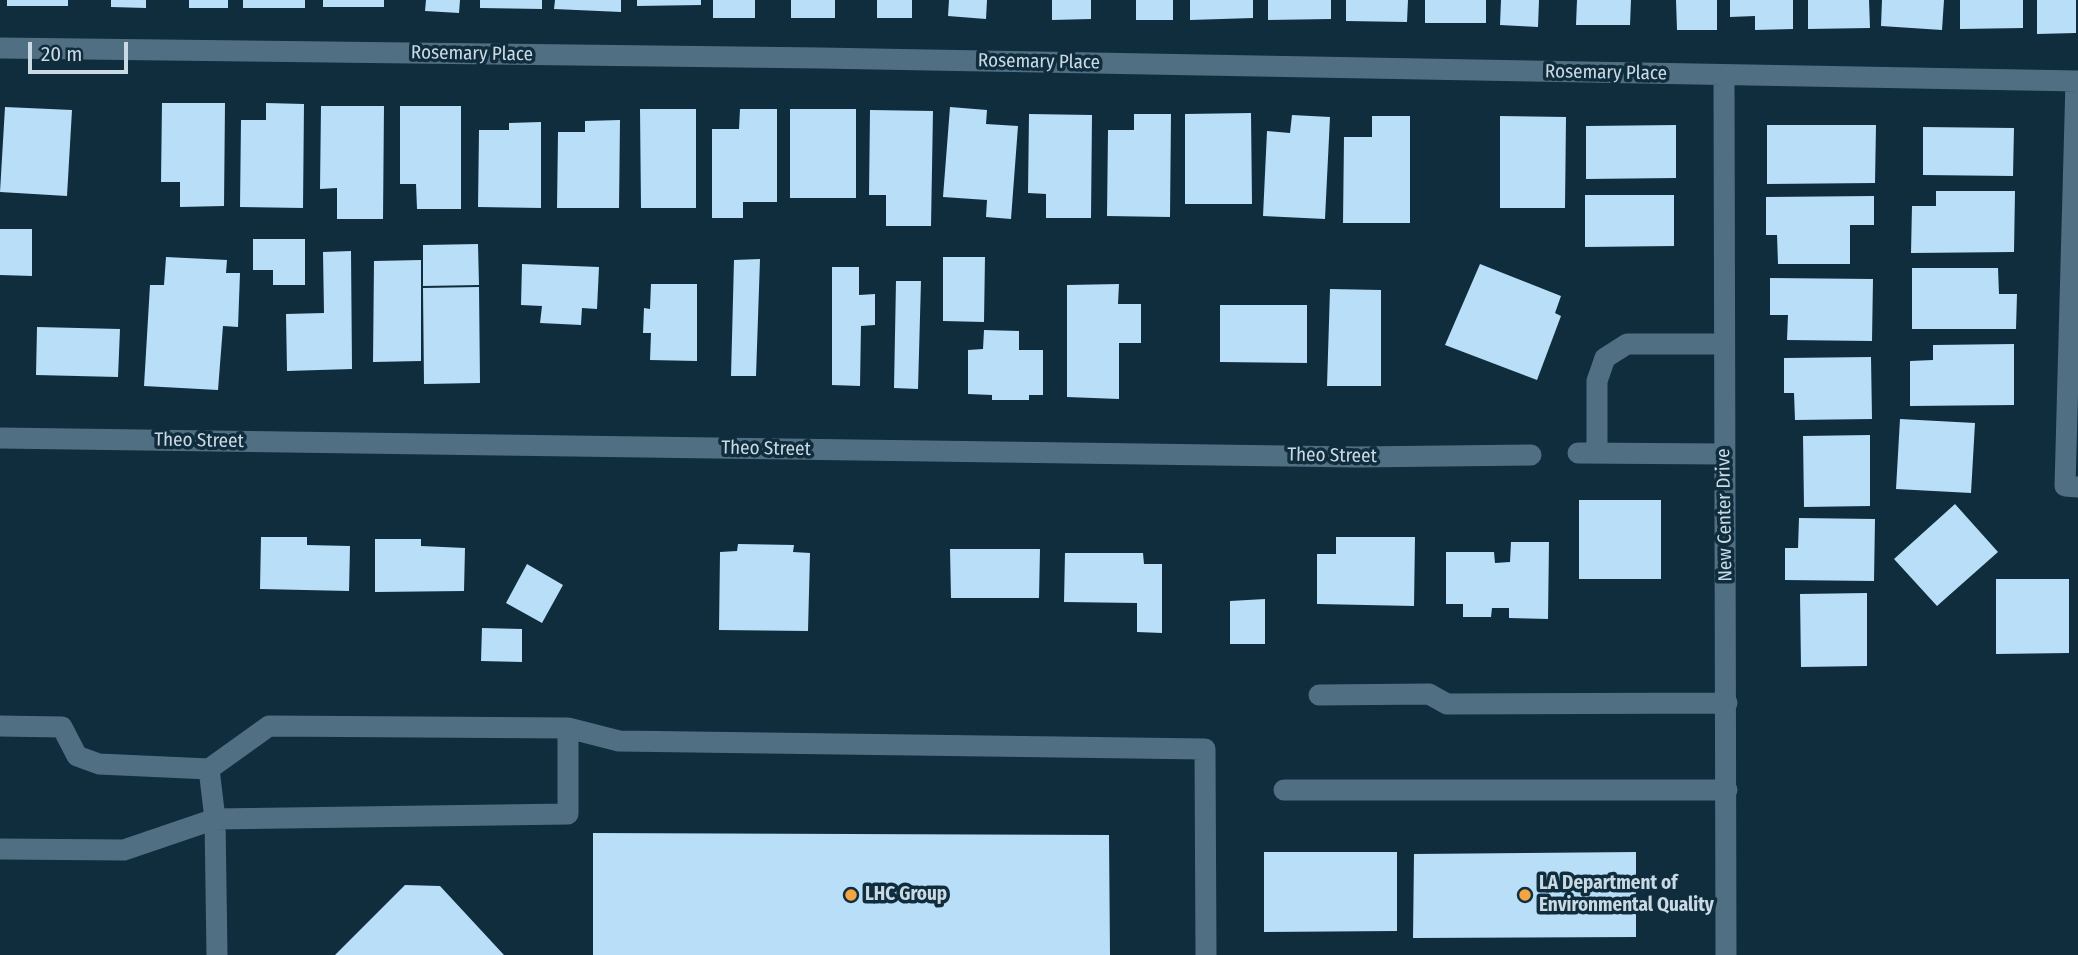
<!DOCTYPE html>
<html>
<head>
<meta charset="utf-8">
<style>
  body { margin:0 }
  #map { position:relative; width:2078px; height:955px; overflow:hidden; background:#102d3e; font-family:"Fira Sans Condensed",sans-serif }
  canvas { display:block }
  .scale { position:absolute; left:28px; top:42px; width:100px; height:32px; box-sizing:border-box; border:4px solid #cadae5; border-top:0; padding-left:9px; font-size:21px; line-height:24px; white-space:nowrap; color:#cadae5; -webkit-text-stroke:5px #102d3e; paint-order:stroke }
</style>
</head>
<body>
<div id="map">
<canvas width="2078" height="955"></canvas>
<div class="scale">20 m</div>
</div>
<script>
const context = document.querySelector('canvas').getContext('2d');
context.lineJoin = 'round';
function fill(path, color) {
  context.fillStyle = color;
  context.fill(path, 'evenodd');
}
function toPath(rows) {
  const path = new Path2D();
  for (const r of rows) {
    path.moveTo(r[0], r[1]);
    for (let i = 2; i < r.length; i += 2) path.lineTo(r[i], r[i + 1]);
  }
  return path;
}
function strokePath(path, color, width, dash) {
  context.strokeStyle = color;
  context.lineWidth = width;
  context.lineCap = dash ? 'butt' : 'round';
  context.setLineDash(dash || []);
  context.stroke(path);
}
function write(font, color, halo, rows, align = 'center') {
  context.font = font + ' "Fira Sans Condensed",sans-serif';
  context.lineWidth = 7;
  context.setLineDash([]);
  context.textBaseline = 'middle';
  context.strokeStyle = halo;
  context.fillStyle = color;
  for (const [text, x, y, turn = 0] of rows) {
    context.save();
    context.translate(x, y);
    context.rotate((+turn || 0) * Math.PI / 180);
    context.textAlign = isNaN(turn) ? turn : align;
    if (halo) context.strokeText(text, 0, 0);
    context.fillText(text, 0, 0);
    context.restore();
  }
}
const building = toPath([
  [7,0,68,0,68,6,7,6],
  [111,0,146,0,146,8,111,7],
  [189,0,228,0,228,8,189,8],
  [243,0,305,0,305,8,243,8],
  [323,0,384,0,384,7,323,7],
  [426,0,460,0,459,13,425,11],
  [480,0,542,0,542,9,480,8],
  [555,0,621,0,621,12,554,9],
  [637,0,701,0,701,5,637,6],
  [713,0,755,0,755,18,713,18],
  [791,0,835,0,835,18,791,18],
  [877,0,912,0,912,18,877,18],
  [949,0,987,0,986,19,948,16],
  [1052,0,1091,0,1091,19,1052,20],
  [1136,0,1173,0,1173,20,1136,20],
  [1190,0,1253,0,1253,18,1190,20],
  [1268,0,1331,0,1331,19,1268,20],
  [1346,0,1408,0,1407,22,1346,21],
  [1425,0,1486,0,1486,23,1425,23],
  [1501,0,1539,0,1538,27,1500,25],
  [1577,0,1631,0,1630,25,1576,25],
  [1676,0,1717,0,1717,30,1677,30],
  [1730,0,1793,0,1793,29,1755,30,1755,16,1730,17],
  [1808,0,1869,0,1870,28,1808,29],
  [1882,0,1944,0,1942,30,1881,26],
  [1960,0,2023,0,2023,28,1960,29],
  [2037,0,2076,0,2076,33,2037,34],
  [162,103,225,103,224,206,180,207,180,182,161,182],
  [266,103,304,104,303,208,240,207,241,120,266,120],
  [321,106,384,106,383,219,337,219,337,188,320,189],
  [400,106,461,106,461,209,417,209,416,184,400,184],
  [5,107,72,110,67,196,0,192],
  [950,107,987,110,986,124,1018,126,1011,219,986,217,987,200,943,197],
  [640,109,696,109,696,208,641,208],
  [740,109,777,109,777,202,743,202,743,218,712,218,712,129,739,129],
  [790,109,856,109,856,198,790,198],
  [870,110,933,111,931,226,886,226,886,195,869,195],
  [1251,113,1252,204,1185,204,1185,114],
  [1029,114,1092,115,1091,218,1046,218,1046,194,1028,193],
  [1134,114,1171,114,1170,217,1107,216,1108,130,1134,130],
  [1292,115,1330,117,1325,219,1263,216,1267,131,1290,133],
  [1372,116,1410,116,1410,223,1343,223,1344,137,1372,137],
  [1500,116,1566,117,1565,208,1500,208],
  [620,120,619,208,557,208,558,132,585,132,585,121],
  [541,122,541,208,478,207,479,130,509,130,509,123],
  [1676,125,1676,178,1586,179,1586,126],
  [1767,125,1876,125,1875,183,1767,184],
  [1923,127,2014,128,2013,176,1923,175],
  [1936,191,2015,191,2014,252,1911,253,1912,206,1936,206],
  [1585,195,1674,195,1674,246,1585,247],
  [1874,196,1874,225,1850,225,1850,264,1778,264,1777,235,1766,235,1766,197],
  [0,229,32,229,32,276,0,275],
  [253,239,305,239,305,285,273,285,273,270,253,270],
  [478,244,479,285,423,286,423,245],
  [351,251,352,369,287,371,286,314,324,313,323,252],
  [166,257,227,260,226,273,240,273,238,327,223,326,218,390,144,386,150,285,164,285],
  [943,257,985,257,984,322,943,321],
  [760,259,756,376,731,376,734,260],
  [421,260,421,361,373,362,374,261],
  [522,264,599,267,597,309,582,308,581,325,540,323,542,306,521,305],
  [1480,264,1561,296,1555,313,1561,316,1537,380,1445,345],
  [832,267,859,267,859,295,875,294,875,325,861,326,860,386,832,385],
  [1912,268,1998,268,1999,294,2017,294,2016,329,1912,329],
  [1770,278,1873,279,1872,341,1787,340,1788,315,1770,315],
  [896,281,921,281,918,389,894,388],
  [651,284,697,284,697,361,650,360,651,333,643,333,644,308,650,309],
  [1119,284,1118,304,1141,304,1141,343,1119,343,1119,399,1067,397,1067,285],
  [479,287,480,383,424,384,423,288],
  [1330,289,1381,290,1381,386,1327,386],
  [1220,305,1307,305,1307,363,1220,362],
  [37,327,120,329,118,377,36,375],
  [984,330,1019,331,1019,350,1043,350,1043,395,1029,395,1029,400,992,400,992,395,968,394,968,350,983,349],
  [2014,344,2014,405,1910,406,1910,361,1933,360,1933,345],
  [1871,357,1872,419,1795,420,1794,393,1784,393,1784,358],
  [1900,419,1975,423,1971,493,1896,489],
  [1870,435,1870,506,1804,507,1803,436],
  [1579,500,1661,500,1661,579,1579,579],
  [1955,504,1998,552,1937,606,1894,559],
  [1799,518,1875,519,1874,581,1785,580,1785,548,1798,548],
  [261,537,307,537,307,545,350,546,349,591,260,589],
  [1336,537,1415,537,1414,606,1317,604,1317,554,1336,554],
  [375,539,421,539,421,546,465,548,464,591,375,592],
  [1511,542,1549,542,1548,619,1509,618,1509,608,1492,608,1491,617,1463,617,1463,604,1446,604,1446,552,1494,552,1495,563,1510,562],
  [738,544,794,545,793,552,810,553,808,631,719,630,720,552,737,551],
  [950,549,1040,549,1039,598,951,598],
  [1065,553,1143,553,1144,564,1162,564,1162,633,1137,632,1137,603,1064,602],
  [527,564,563,585,542,623,506,603],
  [1996,579,2069,579,2069,653,1996,654],
  [1867,593,1867,666,1801,667,1800,594],
  [1265,599,1265,644,1230,644,1230,601],
  [482,628,522,629,522,662,481,661],
  [593,833,1109,835,1110,955,593,955],
  [1264,852,1397,852,1397,931,1264,932],
  [1636,852,1636,937,1413,938,1414,854],
  [405,885,440,886,504,955,335,955]
]);
const minor = toPath([
  [0,48,820,58,2078,81],
  [1724,75,1726,955],
  [2076,81,2065,486,2078,487],
  [0,438,1357,457,1531,455],
  [1578,453,1724,454],
  [1597,453,1597,381,1605,358,1627,344,1723,344],
  [1319,695,1429,694,1447,704,1727,703],
  [0,726,62,727,77,756,99,764,209,769,269,726,568,728,568,814,215,819,209,769],
  [568,728,619,741,1205,749,1206,955],
  [1284,790,1727,790],
  [0,849,124,850,215,819,217,955]
]);
const markers = [
  [851,895,7,"#f2a541"],
  [1525,895,7,"#f2a541"]
];
const streetNames = [
  ["Rosemary Place",472,54,1],
  ["Rosemary Place",1039,62,1],
  ["Rosemary Place",1606,73,1],
  ["Theo Street",199,441,1],
  ["Theo Street",766,449,1],
  ["Theo Street",1332,456,1],
  ["New Center Drive",1725,515,-91]
];
const poiNames = [
  ["LA Department of",1539,884],
  ["Environmental Quality",1539,906],
  ["LHC Group",865,895]
];
fill(building, '#b8def8');
strokePath(minor, '#516f83', 21);
for (const [x, y, r, color] of markers) {
  const dot = new Path2D();
  dot.arc(x, y, r, 0, 2 * Math.PI);
  context.fillStyle = color;
  context.fill(dot);
  strokePath(dot, '#102d3e', 2.5);
}
write('19px', '#cadae5', '#102d3e', streetNames);
write('bold 19px', '#cadae5', '#102d3e', poiNames, 'left');
</script>
</body>
</html>
